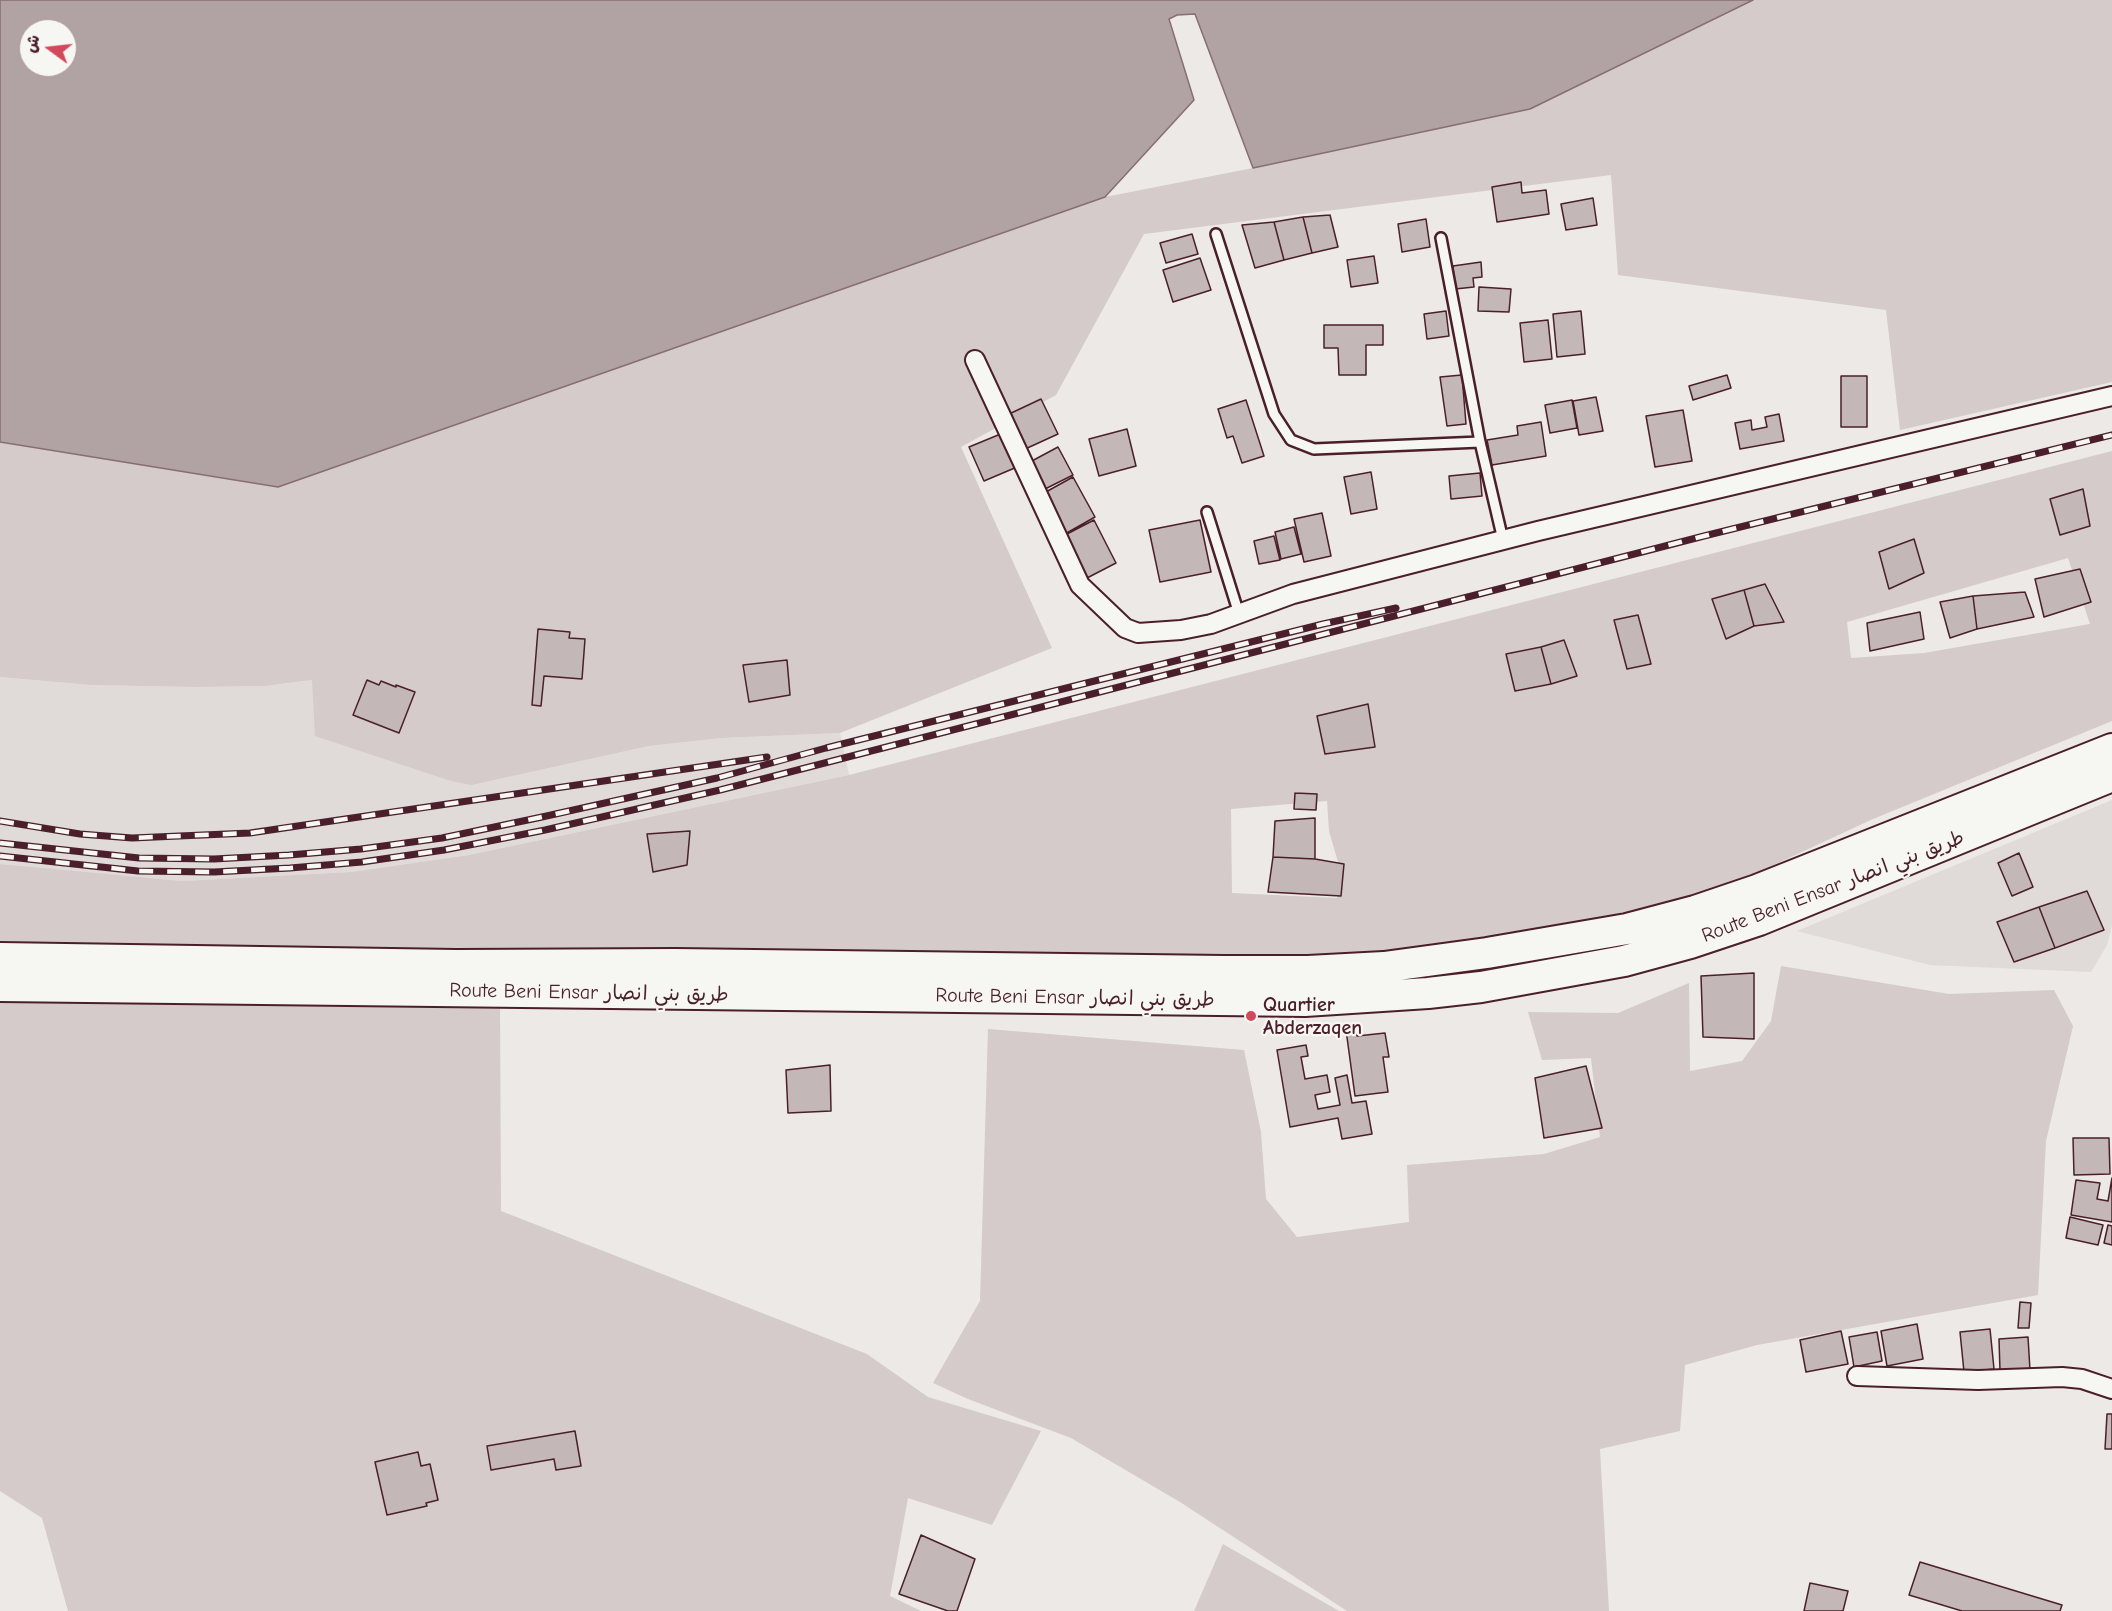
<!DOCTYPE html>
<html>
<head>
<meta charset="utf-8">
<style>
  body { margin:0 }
  #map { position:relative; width:2112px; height:1611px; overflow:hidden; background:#ece9e6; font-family:"Comic Neue","Playpen Sans Arabic",sans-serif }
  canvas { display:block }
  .north { position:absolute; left:18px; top:18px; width:60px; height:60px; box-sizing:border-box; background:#f6f6f2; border:2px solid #b1a0a2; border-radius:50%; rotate:285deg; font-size:16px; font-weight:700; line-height:24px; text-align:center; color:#4a1f2b }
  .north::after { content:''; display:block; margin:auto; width:21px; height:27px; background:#d1495b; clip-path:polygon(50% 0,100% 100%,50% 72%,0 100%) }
</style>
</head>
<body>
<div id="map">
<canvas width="2112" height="1611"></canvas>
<div class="north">ش</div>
</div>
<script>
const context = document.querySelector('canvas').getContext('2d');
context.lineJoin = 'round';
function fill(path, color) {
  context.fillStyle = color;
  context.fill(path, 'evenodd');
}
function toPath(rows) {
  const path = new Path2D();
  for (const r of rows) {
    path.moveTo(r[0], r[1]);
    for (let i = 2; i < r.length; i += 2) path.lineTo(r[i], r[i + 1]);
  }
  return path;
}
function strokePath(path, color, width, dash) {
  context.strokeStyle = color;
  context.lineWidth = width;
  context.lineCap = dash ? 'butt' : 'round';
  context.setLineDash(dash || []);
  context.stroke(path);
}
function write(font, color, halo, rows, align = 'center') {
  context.font = font + ' "Comic Neue","Playpen Sans Arabic",sans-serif';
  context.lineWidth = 4.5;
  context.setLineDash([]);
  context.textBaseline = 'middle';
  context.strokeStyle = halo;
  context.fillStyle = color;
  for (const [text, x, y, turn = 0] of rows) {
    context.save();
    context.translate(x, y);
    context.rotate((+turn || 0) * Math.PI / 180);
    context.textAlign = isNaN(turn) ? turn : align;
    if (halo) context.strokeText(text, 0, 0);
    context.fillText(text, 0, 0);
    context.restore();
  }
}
const built = toPath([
  [0,677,90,685,195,687,265,686,312,680,472,785,649,746,722,738,840,733,849,775,469,855,351,872,182,881,59,870,0,864],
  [2112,800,2112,925,2107,945,2091,972,1930,965,1797,931]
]);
const green = toPath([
  [1753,0,2112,0,2112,382,1900,430,1886,310,1618,275,1611,175,1144,234,1056,395,961,447,1052,648,840,733,722,738,649,746,472,785,451,781,315,736,312,680,265,686,195,687,90,685,0,677,0,442,278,487,1105,197,1253,168,1530,109],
  [2112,451,2112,721,1873,819,1694,902,1530,940,1346,960,0,953,0,864,182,881,351,872,469,855,849,775],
  [2068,558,2090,624,1924,653,1851,658,1847,622],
  [1327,801,1329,831,1340,869,1337,898,1232,893,1231,809],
  [1781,966,1949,994,2054,990,2073,1026,2046,1141,2038,1295,1757,1345,1685,1365,1680,1431,1600,1449,1609,1611,1347,1611,1180,1502,1071,1438,968,1399,933,1383,980,1301,988,1029,1244,1050,1261,1132,1266,1199,1297,1237,1409,1222,1407,1165,1544,1154,1600,1137,1591,1058,1542,1060,1528,1012,1618,1013,1689,983,1690,1071,1742,1061,1771,1021],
  [0,1000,500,1003,501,1211,867,1354,928,1397,1041,1431,992,1525,908,1498,890,1596,921,1611,68,1611,42,1518,0,1491],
  [1223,1544,1339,1611,1194,1611]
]);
const water = toPath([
  [0,0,1753,0,1530,109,1253,168,1195,14,1177,15,1169,19,1194,100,1105,197,278,487,0,442,0,0],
  [30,30,66,30,66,66,30,66,30,30]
]);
const building = toPath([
  [1521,182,1522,193,1546,190,1549,214,1497,222,1492,187,1521,182],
  [1593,198,1597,225,1566,230,1561,204,1593,198],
  [1330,215,1338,247,1312,253,1303,217,1330,215],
  [1303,217,1312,253,1284,260,1274,222,1303,217],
  [1426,219,1430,247,1402,252,1398,224,1426,219],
  [1274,222,1284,260,1255,268,1242,225,1274,222],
  [1192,234,1198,254,1166,263,1160,243,1192,234],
  [1374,256,1378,283,1351,287,1347,260,1374,256],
  [1200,258,1211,290,1173,302,1163,270,1200,258],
  [1481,262,1482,277,1473,278,1474,287,1455,289,1453,266,1481,262],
  [1479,287,1511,289,1509,312,1478,311,1479,287],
  [1446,311,1449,336,1427,339,1424,314,1446,311],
  [1581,311,1585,354,1557,357,1553,314,1581,311],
  [1548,320,1552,359,1524,362,1520,323,1548,320],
  [1324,325,1383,325,1383,345,1366,345,1366,375,1339,375,1338,348,1324,348,1324,325],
  [1462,375,1466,424,1447,426,1440,377,1462,375],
  [1727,375,1731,388,1693,400,1689,386,1727,375],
  [1841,376,1867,376,1867,427,1841,427,1841,376],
  [1596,397,1603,431,1579,435,1573,401,1596,397],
  [1041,399,1058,434,1023,450,1007,415,1041,399],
  [1246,400,1264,456,1242,463,1233,436,1227,438,1218,409,1246,400],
  [1572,400,1577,428,1550,433,1545,405,1572,400],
  [1683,410,1692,461,1655,467,1646,416,1683,410],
  [1779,414,1784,441,1740,449,1735,423,1751,420,1752,430,1767,427,1765,417,1779,414],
  [1541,422,1546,456,1492,465,1487,440,1518,435,1517,426,1541,422],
  [1127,429,1136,466,1099,476,1089,439,1127,429],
  [1003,433,1017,467,984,481,969,447,1003,433],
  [1058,447,1073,475,1045,489,1030,462,1058,447],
  [1371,472,1377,509,1351,514,1344,477,1371,472],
  [1480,473,1482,496,1451,499,1449,476,1480,473],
  [1073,477,1095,517,1065,534,1044,493,1073,477],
  [2083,489,2090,526,2060,535,2050,499,2083,489],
  [1322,513,1331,556,1304,562,1294,519,1322,513],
  [1094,520,1116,563,1087,578,1065,535,1094,520],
  [1200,520,1211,572,1160,582,1149,530,1200,520],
  [1294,527,1301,554,1281,559,1275,532,1294,527],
  [1274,536,1280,560,1259,564,1254,541,1274,536],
  [1914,539,1924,573,1889,589,1879,552,1914,539],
  [2080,569,2091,602,2044,617,2035,579,2080,569],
  [1765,584,1784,622,1754,626,1744,590,1765,584],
  [1744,590,1754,626,1726,639,1712,599,1744,590],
  [2025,592,2034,617,1977,629,1973,596,2025,592],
  [1973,596,1977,629,1950,638,1940,602,1973,596],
  [1920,612,1924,639,1870,651,1867,623,1920,612],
  [1638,615,1651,664,1627,669,1614,620,1638,615],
  [538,629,570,632,569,638,585,639,582,679,544,676,541,706,532,705,538,629],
  [1564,640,1577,676,1551,684,1541,647,1564,640],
  [1541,647,1551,684,1515,691,1506,654,1541,647],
  [787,660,790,695,749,702,743,665,787,660],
  [367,680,379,685,381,681,396,687,396,685,415,692,399,733,353,715,367,680],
  [1368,704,1375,747,1325,754,1317,716,1368,704],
  [1295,793,1317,794,1316,810,1294,809,1295,793],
  [1315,818,1315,859,1273,857,1275,821,1315,818],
  [690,831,687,865,653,872,647,834,690,831],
  [2019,853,2033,887,2012,896,1998,863,2019,853],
  [1273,857,1315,859,1344,864,1341,896,1268,892,1273,857],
  [2087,891,2104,930,2055,948,2039,907,2087,891],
  [2039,907,2055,948,2014,962,1997,922,2039,907],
  [1754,973,1754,1039,1703,1037,1701,976,1754,973],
  [1356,1028,1357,1036,1385,1033,1389,1057,1383,1057,1388,1092,1355,1096,1346,1030,1356,1028],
  [1306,1045,1308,1056,1301,1057,1305,1079,1327,1075,1330,1092,1315,1095,1318,1109,1340,1105,1335,1078,1347,1075,1352,1103,1366,1101,1372,1134,1342,1139,1338,1118,1290,1127,1277,1050,1306,1045],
  [830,1065,831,1111,788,1113,786,1070,830,1065],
  [1586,1066,1602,1128,1544,1138,1535,1078,1586,1066],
  [2073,1138,2109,1138,2110,1174,2074,1175,2073,1138],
  [2112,1178,2112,1222,2071,1215,2076,1180,2100,1183,2097,1199,2108,1201,2112,1178],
  [2070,1217,2103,1225,2098,1245,2066,1238,2070,1217],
  [2108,1225,2112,1226,2112,1245,2104,1243,2108,1225],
  [2020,1302,2031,1303,2029,1328,2018,1328,2020,1302],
  [1917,1324,1923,1359,1887,1366,1881,1331,1917,1324],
  [1990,1329,1994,1369,1964,1372,1960,1332,1990,1329],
  [1841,1331,1848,1364,1806,1372,1800,1340,1841,1331],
  [1877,1332,1882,1361,1854,1367,1849,1337,1877,1332],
  [2028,1337,2030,1370,2000,1371,1999,1339,2028,1337],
  [2107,1414,2112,1414,2112,1449,2105,1449,2107,1414],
  [575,1431,581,1466,556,1470,554,1459,491,1470,487,1446,575,1431],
  [418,1452,421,1466,430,1464,438,1500,426,1503,427,1506,387,1515,375,1462,418,1452],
  [921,1535,975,1559,957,1611,948,1611,899,1594,921,1535],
  [1920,1562,2062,1605,2060,1611,1962,1611,1909,1595,1920,1562],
  [1810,1583,1848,1591,1843,1611,1804,1611,1810,1583]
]);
const service = toPath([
  [1216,234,1274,414,1291,440,1314,449,1480,442],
  [1441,238,1480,442,1503,540],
  [1207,512,1239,614]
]);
const minor = toPath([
  [975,360,1080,585,1125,628,1138,633,1181,630,1211,624,1293,594,1538,531,2112,396],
  [1857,1376,1978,1380,2062,1377,2082,1379,2112,1389]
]);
const trunk = toPath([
  [0,958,456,965,676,964,1224,971,1308,971,1384,967,1487,953,1627,929,1695,911,1757,890,2112,749],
  [0,986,1305,1001,1428,993,1481,987,1624,961,1690,943,1759,920,2112,776]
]);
const rail = toPath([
  [0,821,80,834,132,838,250,833,767,757],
  [0,843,139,858,214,859,289,855,361,849,442,838,542,817,717,778,826,748,1323,624,1396,608],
  [0,856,138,871,214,872,290,868,362,862,444,850,545,830,720,790,1704,536,2112,435]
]);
const markers = [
  [1251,1016,6,"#d1495b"]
];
const streetNames = [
  ["Route Beni Ensar طريق بني انصار",1833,887,-21],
  ["Route Beni Ensar طريق بني انصار",589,993,1],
  ["Route Beni Ensar طريق بني انصار",1075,998,1]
];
const poiNames = [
  ["Quartier",1263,1005],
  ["Abderzaqen",1263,1028]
];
fill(built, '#e0dad8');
fill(green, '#d4cbca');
fill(water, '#b1a2a3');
strokePath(water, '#886e73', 1.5);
fill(building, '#c4b7b7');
strokePath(building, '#4a1f2b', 1.5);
strokePath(service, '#4a1f2b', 14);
strokePath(minor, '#4a1f2b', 22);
strokePath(trunk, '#4a1f2b', 34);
strokePath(service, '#f6f6f2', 9);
strokePath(minor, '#f6f6f2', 18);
strokePath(trunk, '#f6f6f2', 30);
strokePath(rail, '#4a1f2b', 7);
strokePath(rail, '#f6f6f2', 4.5, [14]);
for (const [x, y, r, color] of markers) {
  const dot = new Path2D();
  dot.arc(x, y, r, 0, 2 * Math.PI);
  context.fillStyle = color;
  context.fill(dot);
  strokePath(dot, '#f6f6f2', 2);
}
write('20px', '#4a1f2b', '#f6f6f2', streetNames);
write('bold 20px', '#4a1f2b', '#f6f6f2', poiNames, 'left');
</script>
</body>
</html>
